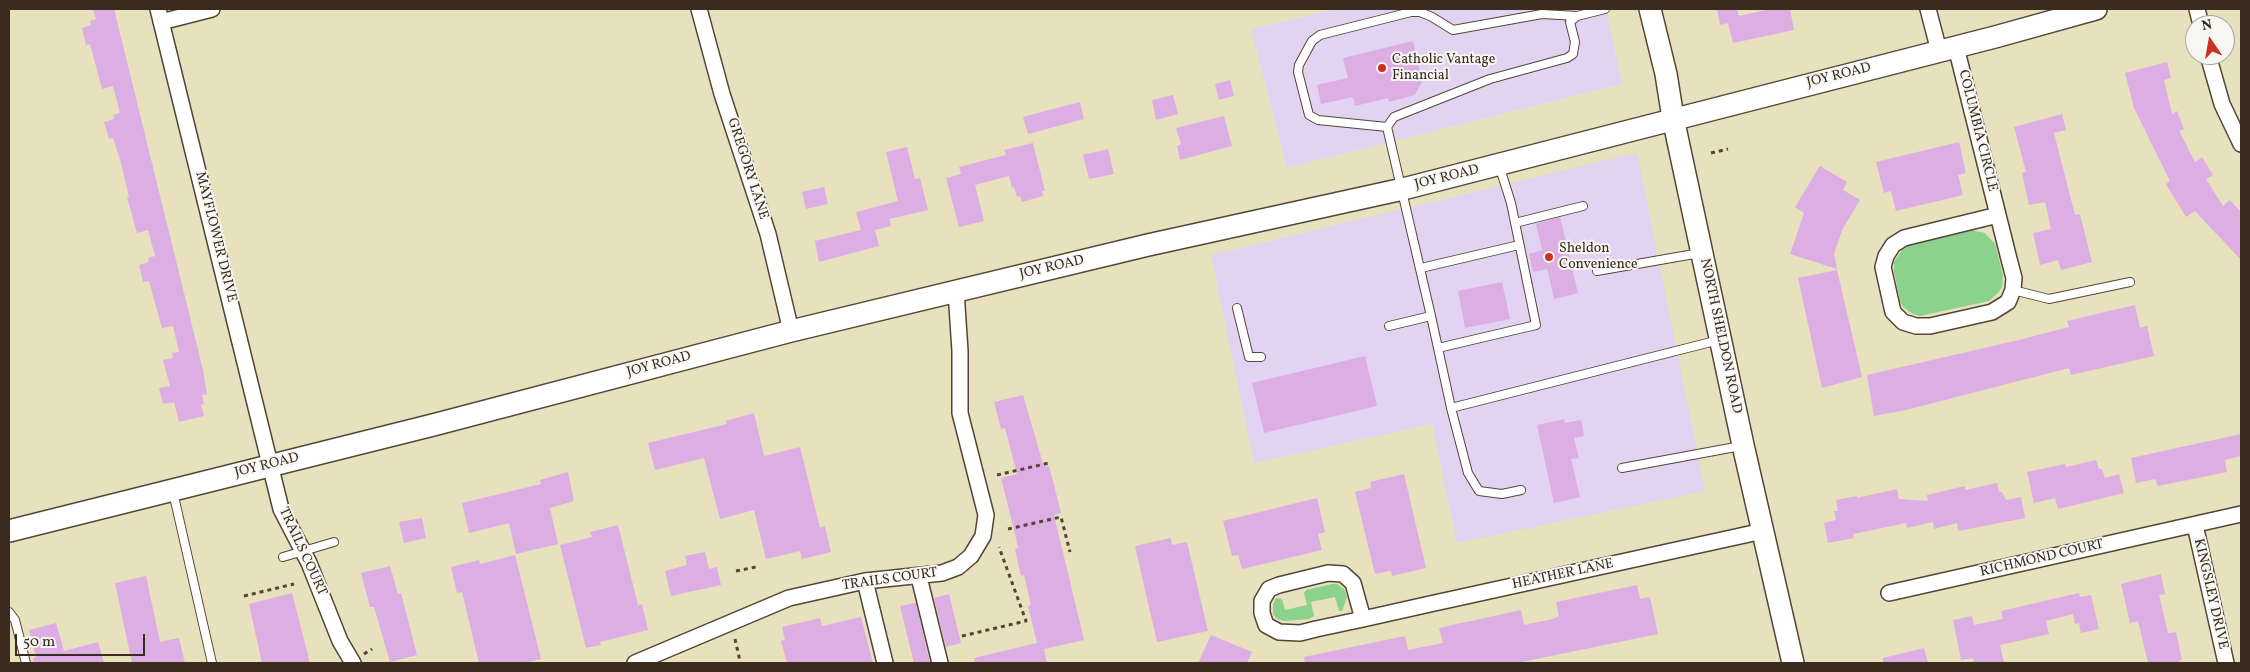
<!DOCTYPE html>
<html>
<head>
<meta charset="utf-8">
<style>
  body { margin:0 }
  #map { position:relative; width:2250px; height:672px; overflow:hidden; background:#e7e1be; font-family:Vollkorn,serif }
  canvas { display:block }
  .frame { position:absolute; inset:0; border:10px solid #3b2a1e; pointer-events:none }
  .north { position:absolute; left:2185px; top:15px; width:50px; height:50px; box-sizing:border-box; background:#f6f6f2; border:1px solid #aba49d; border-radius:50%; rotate:348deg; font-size:14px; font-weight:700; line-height:20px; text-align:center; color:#3b2a1e }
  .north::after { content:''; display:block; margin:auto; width:18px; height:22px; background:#c8321e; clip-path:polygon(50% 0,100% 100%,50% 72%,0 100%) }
  .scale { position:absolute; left:15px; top:634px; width:130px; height:22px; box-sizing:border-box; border:2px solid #3b2a1e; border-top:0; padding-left:6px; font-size:15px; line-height:18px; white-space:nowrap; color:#3b2a1e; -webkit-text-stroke:4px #f6f6f2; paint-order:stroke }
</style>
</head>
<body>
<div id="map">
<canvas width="2250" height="672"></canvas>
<div class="frame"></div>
<div class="north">N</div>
<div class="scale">50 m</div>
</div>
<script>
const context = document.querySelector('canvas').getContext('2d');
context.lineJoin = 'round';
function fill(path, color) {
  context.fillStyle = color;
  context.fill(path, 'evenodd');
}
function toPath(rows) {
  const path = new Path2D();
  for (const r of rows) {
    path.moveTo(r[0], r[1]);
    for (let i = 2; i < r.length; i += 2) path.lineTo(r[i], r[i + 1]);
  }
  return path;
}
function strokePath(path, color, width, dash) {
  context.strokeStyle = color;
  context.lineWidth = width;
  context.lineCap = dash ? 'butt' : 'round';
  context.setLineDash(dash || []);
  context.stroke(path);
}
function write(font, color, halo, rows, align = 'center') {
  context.font = font + ' Vollkorn,serif';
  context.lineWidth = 4;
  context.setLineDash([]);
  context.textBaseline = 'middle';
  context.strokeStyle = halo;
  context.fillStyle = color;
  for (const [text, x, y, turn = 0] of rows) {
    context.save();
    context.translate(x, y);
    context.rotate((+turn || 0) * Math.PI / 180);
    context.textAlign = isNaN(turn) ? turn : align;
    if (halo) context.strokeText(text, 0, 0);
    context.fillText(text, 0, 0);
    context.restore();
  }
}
const built = toPath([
  [1337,9,1606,9,1622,84,1287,168,1251,29],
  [1637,153,1705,491,1457,543,1432,424,1254,463,1211,255]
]);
const green = toPath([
  [1971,230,1985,233,1995,244,2003,275,2002,287,1998,293,1989,301,1920,316,1913,314,1903,307,1900,301,1894,271,1894,262,1902,250,1910,245],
  [1332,584,1337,584,1344,589,1347,597,1342,611,1339,611,1335,597,1311,602,1314,616,1309,619,1285,621,1277,619,1273,614,1273,604,1276,598,1282,599,1285,610,1307,605,1304,593,1306,590]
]);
const building = toPath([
  [93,9,114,9,203,370,207,394,202,395,204,404,201,405,204,416,179,422,174,402,163,404,159,388,170,386,163,360,173,358,172,353,179,352,173,326,162,328,149,281,143,282,139,265,149,262,148,258,155,256,148,230,137,233,127,197,129,197,121,163,113,138,109,139,104,122,114,119,113,115,120,113,113,86,102,89,90,44,86,45,82,28,91,25,90,21,96,19],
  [1717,9,1737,9,1739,16,1771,9,1790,9,1794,30,1733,43,1728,23,1720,25],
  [1413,41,1422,81,1415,95,1389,102,1388,98,1355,106,1353,97,1321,104,1317,85,1348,78,1343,58],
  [2167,62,2171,78,2164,80,2172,114,2177,111,2184,129,2179,131,2195,162,2202,157,2213,175,2206,179,2223,206,2230,200,2241,212,2241,260,2195,211,2186,217,2166,184,2170,181,2134,108,2125,73],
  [1230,80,1234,96,1219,100,1215,84],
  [1173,95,1178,114,1156,120,1152,100],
  [1080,102,1084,119,1028,134,1023,117],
  [2062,114,2066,130,2054,133,2075,215,2080,214,2092,262,2061,270,2058,260,2040,265,2033,233,2051,229,2045,202,2029,205,2022,173,2026,172,2014,127],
  [1224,116,1232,146,1180,160,1177,146,1181,144,1176,128],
  [1959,142,1966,173,1958,175,1963,195,1896,211,1891,191,1884,193,1876,162],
  [1033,143,1045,191,1042,191,1043,196,1022,202,1020,196,1017,197,1014,187,1012,188,1009,176,975,185,984,221,959,227,946,178,961,174,959,167,1006,155,1004,150],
  [907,147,915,179,920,178,928,210,889,219,891,226,875,230,879,246,819,262,815,241,861,230,856,212,898,201,886,152],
  [1108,149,1114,174,1089,179,1083,155],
  [1820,166,1847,182,1843,190,1860,200,1842,230,1834,254,1837,269,1790,254,1804,213,1795,207],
  [824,187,828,204,806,209,802,192],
  [1560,217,1578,293,1554,299,1547,269,1533,272,1529,254,1542,250,1536,224],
  [1837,270,1862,377,1822,388,1798,278],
  [1502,282,1510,319,1465,328,1458,291],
  [2135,305,2140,328,2147,326,2154,356,2071,375,2069,368,1906,410,1874,416,1867,375,2019,340,2069,327,2067,321],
  [1365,356,1377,406,1264,433,1252,383],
  [1023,395,1044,467,1049,466,1055,489,1061,513,1054,515,1084,640,1044,649,1047,663,975,663,974,658,1037,643,1028,606,1031,605,1024,575,1021,576,1015,549,1018,548,1015,534,1001,478,1017,474,1005,428,1001,429,994,402],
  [754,413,764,456,800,447,820,528,825,526,831,552,802,559,800,551,766,559,754,510,720,519,704,458,655,470,648,443,727,424,726,421],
  [1564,419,1565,423,1581,420,1584,436,1574,438,1579,458,1571,459,1580,497,1554,503,1537,425],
  [2241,434,2241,456,2225,460,2227,472,2158,486,2155,479,2136,483,2131,458],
  [2096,460,2099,469,2102,469,2105,478,2119,474,2124,493,2058,509,2055,498,2034,503,2027,472,2065,464,2066,467],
  [568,472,574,501,550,508,558,544,516,554,509,523,469,533,462,503,541,484,540,480],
  [1404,474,1426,568,1392,576,1391,571,1375,574,1355,492,1371,488,1370,482],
  [1997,483,1999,492,2002,492,2006,500,2021,497,2025,518,1958,531,1957,523,1934,529,1933,522,1907,528,1906,523,1853,534,1854,538,1828,543,1824,523,1836,520,1834,511,1838,511,1836,500,1857,496,1857,498,1897,489,1899,499,1928,501,1927,495,1965,486,1965,490],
  [1317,498,1325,532,1318,534,1322,550,1242,569,1238,555,1232,556,1223,521],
  [422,518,426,538,404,543,399,522],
  [618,525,638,605,642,604,648,630,600,642,601,645,586,648,560,545,592,537,590,532],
  [1171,538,1172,545,1187,542,1208,631,1157,642,1135,546],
  [705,552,709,569,717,567,721,585,671,596,665,571,687,565,685,556],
  [515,555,541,659,524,663,479,663,462,592,457,593,451,567,479,560,480,564],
  [390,566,398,594,401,593,417,655,390,662,374,607,370,607,361,573],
  [2161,574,2165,594,2159,595,2168,633,2176,632,2182,660,2176,663,2148,663,2138,621,2130,623,2121,584],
  [146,576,160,642,179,638,185,663,132,663,115,583],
  [1637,585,1640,599,1650,597,1658,634,1517,663,1305,663,1304,657,1405,636,1408,650,1443,643,1439,628,1521,610,1524,625,1553,619,1559,616,1556,602],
  [292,593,310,663,262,663,249,604],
  [2079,593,2080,597,2091,595,2099,629,2081,633,2079,623,2075,624,2073,614,2046,621,2049,634,2000,645,2004,663,1974,663,1973,658,1961,660,1953,620,1972,616,1974,625,2003,619,2001,611],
  [949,594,961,643,946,647,934,598],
  [915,603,916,603,930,663,914,663,900,606],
  [861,617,873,663,787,663,781,641,785,640,782,627,820,618,822,626],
  [56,623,64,651,98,642,104,663,34,663,33,658,36,657,29,630],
  [1211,635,1252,652,1247,663,1198,663],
  [1924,648,1928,663,1883,663,1883,658]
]);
const path = toPath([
  [1711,153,1728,149],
  [997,475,1049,463],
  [1008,529,1061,517,1070,552],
  [736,571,756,567],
  [244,596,294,584],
  [962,636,1026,621,999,547],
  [735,639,740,661],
  [364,654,372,649]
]);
const lane = toPath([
  [1387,127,1318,120,1309,115,1298,72,1299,65,1312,41,1320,35,1411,12,1420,12,1432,17,1453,30,1542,14,1577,16],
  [1515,223,1583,206],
  [1421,268,1519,245],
  [1597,271,1700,253],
  [2013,290,2049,299,2130,282],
  [1237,308,1249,357,1261,357],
  [1431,316,1438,348,1536,325,1511,203,1499,165],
  [1389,326,1431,316,1387,127,1394,117,1490,79,1567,58,1573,54,1575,42,1570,22,1577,16,1605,9],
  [1438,348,1451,408,1719,340],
  [1451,408,1468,473,1479,491,1502,494,1521,490],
  [1622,468,1741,446],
  [173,492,212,663],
  [283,557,334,542],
  [9,612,15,620,26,663]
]);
const street = toPath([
  [158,9,281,509,309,563,340,641,353,663],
  [699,9,722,94,768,234,791,331],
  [1928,9,1939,51],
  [2197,9,2201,25],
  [161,22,212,9],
  [1956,47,2009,259,2014,278,2013,290,2008,302,1992,312,1930,326,1916,326,1903,322,1893,312,1883,267,1886,256,1893,245,1904,238,1998,215],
  [2208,55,2222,104,2241,144],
  [2195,525,2226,663],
  [919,577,940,663],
  [865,581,885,663],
  [1889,593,2241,514],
  [1363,619,1353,583,1343,574,1328,573,1279,585,1269,589,1262,601,1262,613,1266,625,1279,632,1300,633,1316,629,1363,619,1430,604,1763,531],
  [635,663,789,598,865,581,942,573,958,567,971,556,983,536,986,515,960,413,960,351,956,291]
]);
const secondary = toPath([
  [1650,9,1666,74,1673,118,1743,445,1793,663],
  [9,531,433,425,791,331,1148,245,1403,189,1995,37,2096,9]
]);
const markers = [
  [1382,68,5,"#c8321e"],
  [1549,257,5,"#c8321e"]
];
const poiNames = [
  ["Catholic Vantage",1392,60],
  ["Financial",1392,76],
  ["Sheldon",1559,249],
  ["Convenience",1559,265]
];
const streetNames = [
  ["JOY ROAD",1839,76,-14],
  ["COLUMBIA CIRCLE",1977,131,76],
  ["GREGORY LANE",747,169,72],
  ["JOY ROAD",1447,178,-14],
  ["MAYFLOWER DRIVE",215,237,76],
  ["JOY ROAD",1052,268,-13],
  ["NORTH SHELDON ROAD",1720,336,78],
  ["JOY ROAD",659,365,-15],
  ["JOY ROAD",267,466,-14],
  ["TRAILS COURT",302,552,65],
  ["RICHMOND COURT",2042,559,-13],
  ["HEATHER LANE",1563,575,-12],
  ["TRAILS COURT",890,580,-8],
  ["KINGSLEY DRIVE",2210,594,77]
];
fill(built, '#e3d3f2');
fill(green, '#8bd28c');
fill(building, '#ddaee3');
strokePath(lane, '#554536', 10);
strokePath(street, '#554536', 18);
strokePath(secondary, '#554536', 24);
strokePath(path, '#554536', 3, [4, 4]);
strokePath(lane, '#fff', 8);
strokePath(street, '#fff', 15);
strokePath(secondary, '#fff', 21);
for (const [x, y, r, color] of markers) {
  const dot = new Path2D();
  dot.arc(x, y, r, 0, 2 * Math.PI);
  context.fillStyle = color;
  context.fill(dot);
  strokePath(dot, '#f6f6f2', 2);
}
write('14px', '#3b2a1e', '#f6f6f2', poiNames, 'left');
write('14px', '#3b2a1e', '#f6f6f2', streetNames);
</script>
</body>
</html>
